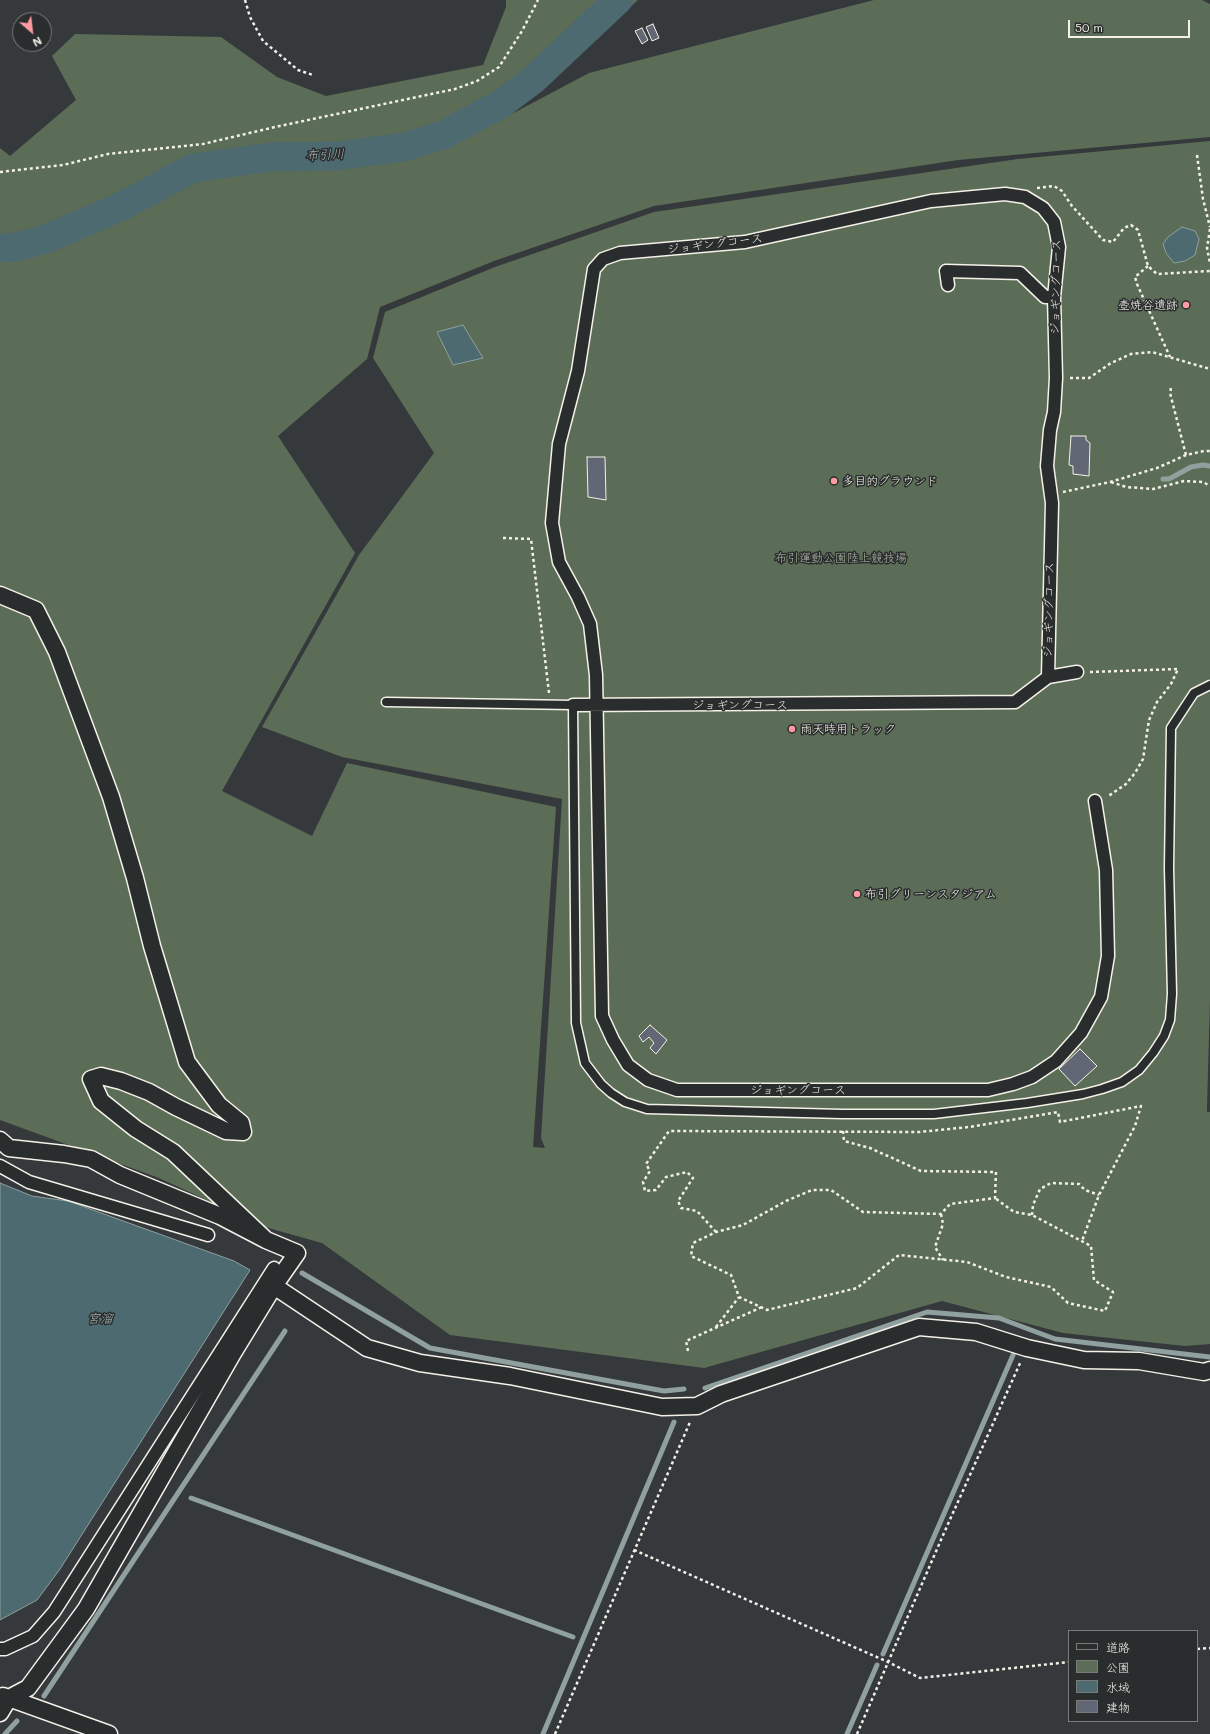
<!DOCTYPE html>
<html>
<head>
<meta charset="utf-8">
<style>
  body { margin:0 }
  #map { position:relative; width:1210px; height:1734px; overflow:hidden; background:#35393c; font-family:Mali,"Klee One",sans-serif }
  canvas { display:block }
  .legend { position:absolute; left:1068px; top:1630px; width:130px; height:92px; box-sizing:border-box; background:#2a2d2e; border:1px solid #7b7b78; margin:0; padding:5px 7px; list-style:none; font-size:12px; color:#f4f1e8 }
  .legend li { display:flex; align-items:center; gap:8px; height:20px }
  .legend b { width:20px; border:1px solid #7b7b78 }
  .north { position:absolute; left:12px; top:12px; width:40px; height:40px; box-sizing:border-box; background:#2a2d2e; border:1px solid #7b7b78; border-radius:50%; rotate:152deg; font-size:11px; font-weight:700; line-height:16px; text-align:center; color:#f4f1e8 }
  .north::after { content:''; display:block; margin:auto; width:14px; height:18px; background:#ff9aa2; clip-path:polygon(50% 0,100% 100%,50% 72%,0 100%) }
  .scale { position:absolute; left:1068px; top:20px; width:122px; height:18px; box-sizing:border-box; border:2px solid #f4f1e8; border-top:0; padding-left:5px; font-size:12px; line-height:14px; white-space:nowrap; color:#f4f1e8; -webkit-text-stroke:3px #2a2d2e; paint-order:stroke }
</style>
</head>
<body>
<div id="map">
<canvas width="1210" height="1734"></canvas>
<ul class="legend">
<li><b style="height:5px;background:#2a2d2e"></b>道路</li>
<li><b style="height:11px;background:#5c6d57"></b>公園</li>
<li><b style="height:11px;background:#4c6a6f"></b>水域</li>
<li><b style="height:11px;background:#616775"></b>建物</li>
</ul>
<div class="north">N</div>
<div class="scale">50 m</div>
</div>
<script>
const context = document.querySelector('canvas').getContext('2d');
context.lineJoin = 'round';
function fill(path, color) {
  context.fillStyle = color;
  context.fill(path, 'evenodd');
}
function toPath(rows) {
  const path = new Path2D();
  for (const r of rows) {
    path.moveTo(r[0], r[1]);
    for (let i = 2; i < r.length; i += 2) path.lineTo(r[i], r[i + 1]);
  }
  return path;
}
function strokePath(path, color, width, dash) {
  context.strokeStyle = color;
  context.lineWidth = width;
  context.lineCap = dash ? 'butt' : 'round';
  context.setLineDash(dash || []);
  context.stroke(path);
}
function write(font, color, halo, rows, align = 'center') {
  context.font = font + ' Mali,"Klee One",sans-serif';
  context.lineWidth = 3;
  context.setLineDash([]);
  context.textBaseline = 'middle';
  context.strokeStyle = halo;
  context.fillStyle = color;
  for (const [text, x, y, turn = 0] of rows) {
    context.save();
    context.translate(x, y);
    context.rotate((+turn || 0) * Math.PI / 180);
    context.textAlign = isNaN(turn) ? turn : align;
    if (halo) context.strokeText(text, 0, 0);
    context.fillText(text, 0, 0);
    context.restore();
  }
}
const green = toPath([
  [506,0,638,0,506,117,589,73,874,0,1202,0,1210,4,1210,137,958,160,654,206,494,261,380,307,367,359,278,436,355,553,222,791,312,836,347,763,556,807,533,1147,545,1148,541,1138,562,799,342,757,262,727,359,555,434,453,373,358,385,312,495,267,654,212,1018,159,1210,141,1210,999,1207,1108,1207,1112,1210,1112,1210,1344,1185,1346,1063,1333,942,1301,704,1368,450,1335,322,1243,265,1227,159,1178,0,1120,0,148,10,156,76,100,52,56,75,34,221,37,277,77,326,96,483,65,506,7]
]);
const water = toPath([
  [1182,227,1195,231,1199,239,1195,255,1185,261,1174,263,1166,253,1163,244,1168,237,1182,227],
  [463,325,483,358,453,365,437,332,463,325],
  [0,1183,32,1196,68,1201,234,1261,250,1270,60,1569,37,1600,0,1620,0,1183]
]);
const stream = toPath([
  [1163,479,1169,479,1191,467,1203,465,1210,466],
  [302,1273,430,1348,664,1391,684,1389],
  [705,1388,927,1312,999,1318,1055,1339,1210,1357],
  [191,1498,573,1637],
  [883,1654,1013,1355],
  [44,1696,285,1331],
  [5,1734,17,1721],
  [543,1734,674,1422],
  [847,1734,877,1665]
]);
const river = toPath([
  [0,248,15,247,46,239,120,207,193,168,271,157,336,156,404,147,443,135,501,104,533,80,618,0]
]);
const building = toPath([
  [653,24,659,38,652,41,646,27,653,24],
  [642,28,648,40,642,44,635,31,642,28],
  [1071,436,1086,436,1086,440,1090,443,1089,476,1073,474,1073,466,1069,465,1071,436],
  [587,457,605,457,606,500,588,497,587,457],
  [650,1025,667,1040,656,1054,650,1048,654,1043,649,1037,643,1042,639,1036,650,1025],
  [1080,1049,1097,1066,1075,1086,1059,1069,1080,1049]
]);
const path = toPath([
  [245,0,250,17,263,41,298,70,313,75],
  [1197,155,1203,199,1210,227],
  [0,172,63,165,108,154,203,144,275,127,455,89,477,81,499,67,522,31,538,0],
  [1037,188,1054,186,1062,191,1072,206,1103,240,1113,242,1124,228,1131,225,1138,230,1148,266,1157,274,1210,271],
  [1210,229,1207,248,1210,263],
  [1148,266,1135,277,1137,284,1170,357],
  [1070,378,1089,378,1111,363,1131,354,1152,352,1210,369],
  [1171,388,1170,393,1186,455],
  [1111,482,1126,487,1153,489,1184,481,1203,482,1210,486],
  [1063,492,1110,482,1157,468,1186,455,1204,451,1210,451],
  [503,538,531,539,549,693],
  [1090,672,1178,669,1171,684,1157,702,1149,720,1143,759,1135,773,1126,784,1107,797],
  [843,1131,844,1141,870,1148,921,1171,996,1172,995,1198,950,1204,941,1214,863,1212,831,1190,812,1190,786,1201,743,1225,716,1232,693,1243,691,1256,731,1275,739,1297,767,1310,857,1288,899,1255,967,1262,1006,1277,1051,1287,1068,1303,1105,1311,1113,1292,1094,1280,1091,1246,1032,1215,1014,1212,995,1198],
  [941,1214,943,1224,935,1247,943,1260],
  [1032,1215,1033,1205,1040,1189,1051,1183,1079,1184,1085,1190,1099,1195],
  [716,1232,697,1211,681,1208,678,1201,693,1178,687,1172,666,1177,656,1190,645,1191,643,1182,650,1171,646,1164,669,1131,919,1132,969,1127,1058,1112,1060,1122,1141,1106,1135,1126,1099,1195,1082,1241],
  [716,1327,739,1297],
  [688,1351,686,1341,762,1307],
  [634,1550,888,1662,920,1678,1069,1662],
  [1197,1649,1210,1648],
  [555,1734,690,1422],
  [857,1734,944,1533,1021,1361]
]);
const service = toPath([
  [386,702,573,705,576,1023,585,1063,601,1084,611,1093,625,1102,647,1109,842,1114,934,1114,1027,1103,1083,1094,1102,1089,1122,1082,1139,1070,1153,1053,1164,1036,1170,1020,1172,994,1169,868,1171,728,1194,693,1210,685]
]);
const pedestrian = toPath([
  [948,285,946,271,1020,273,1045,297,1054,297],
  [1048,677,1052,503,1047,466,1050,430,1054,412,1056,378,1054,297,1059,247,1054,222,1043,208,1025,197,1005,194,931,201,745,242,620,253,603,259,594,269,578,371,559,444,552,523,559,562,578,597,590,624,596,675,602,1016,613,1040,628,1065,648,1080,677,1090,988,1090,1013,1084,1032,1077,1056,1061,1081,1033,1101,997,1108,956,1106,870,1095,801],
  [573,705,1015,702,1048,677,1077,672],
  [0,1166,29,1182,208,1235],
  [0,1649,5,1649,33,1636,54,1612,274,1268]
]);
const minor = toPath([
  [0,595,36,610,57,652,111,797,135,878,152,946,187,1062,219,1105,241,1123,243,1132,226,1131,176,1107,149,1092,121,1081,101,1076,91,1079,101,1101,136,1129,173,1152,266,1240],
  [0,1140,9,1148,64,1154,91,1159,120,1175,220,1216,266,1240,297,1253,274,1286,233,1353,86,1609,28,1688,9,1698,0,1713],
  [274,1286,367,1348,420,1363,510,1376,662,1407,697,1406,721,1394,919,1327,976,1332,1027,1348,1084,1360,1139,1361,1204,1372,1210,1370],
  [3,1696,109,1734]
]);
const markers = [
  [1186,305,4,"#ff9aa2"],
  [834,481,4,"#ff9aa2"],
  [792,729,4,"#ff9aa2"],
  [857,894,4,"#ff9aa2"]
];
const streetNames = [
  ["ジョギングコース",715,244,-7],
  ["ジョギングコース",1056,287,-89],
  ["ジョギングコース",1049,610,-89],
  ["ジョギングコース",740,705],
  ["ジョギングコース",798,1090]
];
const poiNames = [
  ["壺焼谷遺跡",1178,305,"right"],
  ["多目的グラウンド",842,481],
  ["雨天時用トラック",800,729],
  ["布引グリーンスタジアム",865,894]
];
const parkNames = [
  ["布引運動公園陸上競技場",841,558]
];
const waterNames = [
  ["布引川",325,155,-3],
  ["宮溜",100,1319]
];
fill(green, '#5c6d57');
fill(water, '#4c6a6f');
strokePath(water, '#8fa09f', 1);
strokePath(stream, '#8fa09f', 5);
strokePath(river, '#4c6a6f', 29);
fill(building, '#616775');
strokePath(building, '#f4f1e8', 1);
strokePath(service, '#f4f1e8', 11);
strokePath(pedestrian, '#f4f1e8', 15);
strokePath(minor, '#f4f1e8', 19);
strokePath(path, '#f4f1e8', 2.5, [3, 3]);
strokePath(service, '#2a2d2e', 8);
strokePath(pedestrian, '#2a2d2e', 12);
strokePath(minor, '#2a2d2e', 16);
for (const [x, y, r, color] of markers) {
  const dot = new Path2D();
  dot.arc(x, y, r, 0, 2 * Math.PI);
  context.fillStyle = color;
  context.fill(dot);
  strokePath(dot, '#2a2d2e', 1.5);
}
write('12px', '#f4f1e8', '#2a2d2e', streetNames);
write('12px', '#f4f1e8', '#2a2d2e', poiNames, 'left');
write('12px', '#b0b6a7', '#2a2d2e', parkNames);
write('italic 13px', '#a8b4b2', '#2a2d2e', waterNames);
</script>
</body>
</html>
